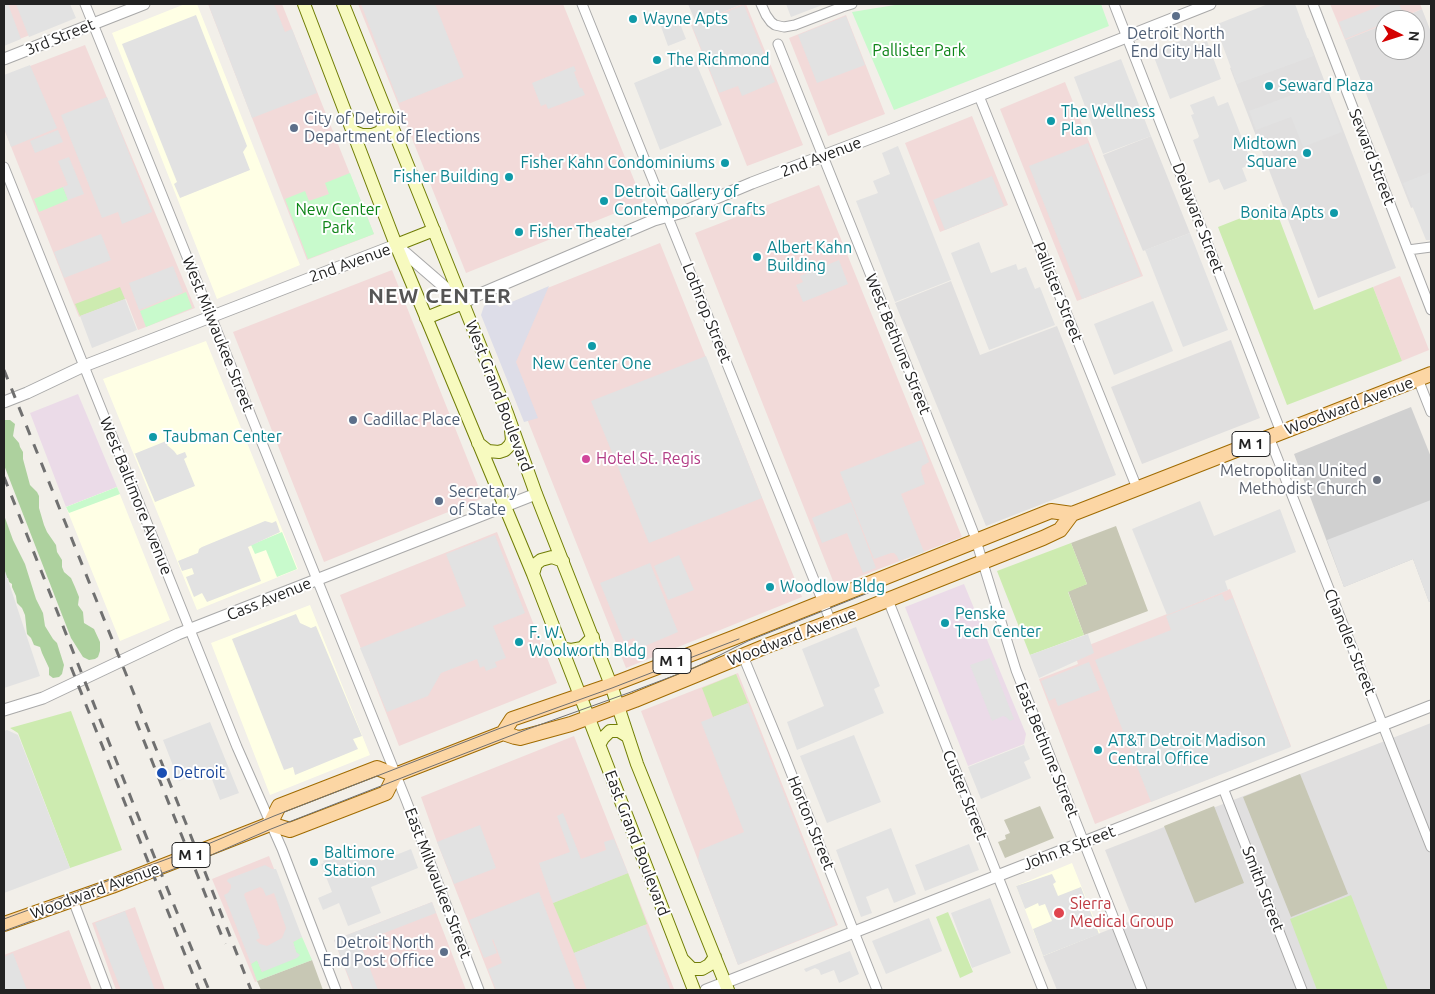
<!DOCTYPE html>
<html>
<head>
<meta charset="utf-8">
<style>
  body { margin:0 }
  #map { position:relative; width:1435px; height:994px; overflow:hidden; background:#f2efe9; font-family:Ubuntu,sans-serif }
  canvas { display:block }
  .frame { position:absolute; inset:0; border:5px solid #222; pointer-events:none }
  .north { position:absolute; left:1375px; top:10px; width:50px; height:50px; box-sizing:border-box; background:#fff; border:1px solid #a7a7a7; border-radius:50%; rotate:95deg; font-size:14px; font-weight:700; line-height:20px; text-align:center; color:#222 }
  .north::after { content:''; display:block; margin:auto; width:18px; height:22px; background:#d40000; clip-path:polygon(50% 0,100% 100%,50% 72%,0 100%) }
</style>
</head>
<body>
<div id="map">
<canvas width="1435" height="994"></canvas>
<div class="frame"></div>
<div class="north">N</div>
</div>
<script>
const context = document.querySelector('canvas').getContext('2d');
context.lineJoin = 'round';
function fill(path, color) {
  context.fillStyle = color;
  context.fill(path, 'evenodd');
}
function toPath(rows) {
  const path = new Path2D();
  for (const r of rows) {
    path.moveTo(r[0], r[1]);
    for (let i = 2; i < r.length; i += 2) path.lineTo(r[i], r[i + 1]);
  }
  return path;
}
function strokePath(path, color, width, dash) {
  context.strokeStyle = color;
  context.lineWidth = width;
  context.lineCap = dash ? 'butt' : 'round';
  context.setLineDash(dash || []);
  context.stroke(path);
}
function write(font, color, halo, rows, align = 'center') {
  context.font = font + ' Ubuntu,sans-serif';
  context.lineWidth = 4;
  context.setLineDash([]);
  context.textBaseline = 'middle';
  context.strokeStyle = halo;
  context.fillStyle = color;
  for (const [text, x, y, turn = 0] of rows) {
    context.save();
    context.translate(x, y);
    context.rotate((+turn || 0) * Math.PI / 180);
    context.textAlign = isNaN(turn) ? turn : align;
    if (halo) context.strokeText(text, 0, 0);
    context.fillText(text, 0, 0);
    context.restore();
  }
}
const residential = toPath([
  [688,4,743,4,696,23],
  [1422,9,1431,32,1431,200,1411,208,1345,40,1385,24,1385,50,1415,50,1415,20,1396,20],
  [1308,38,1396,268,1318,298,1230,68],
  [1151,136,1190,233,1143,251,1103,155],
  [951,281,980,355,1057,326,1116,475,986,526,895,303],
  [1231,340,1260,418,1142,464,1111,387],
  [1431,723,1431,990,1057,990,1043,956,1133,920,1105,850]
]);
const commercial = toPath([
  [4,4,68,4,74,18,4,45],
  [208,4,282,4,374,234,307,260],
  [358,4,563,4,643,202,466,273],
  [743,4,746,4,803,145,747,166,691,25],
  [1330,4,1420,4,1422,9,1396,20,1385,20,1385,24,1345,40],
  [846,15,885,114,828,136,789,38],
  [85,45,195,308,138,330,126,299,79,317,4,129,4,76],
  [1065,82,1143,276,1077,301,1000,109],
  [972,116,1008,205,940,232,905,143],
  [819,185,962,537,835,586,695,233],
  [660,243,802,597,626,668,485,313],
  [392,270,483,498,324,562,233,332],
  [1400,276,1429,350,1402,361,1373,287],
  [497,532,557,683,399,746,340,595],
  [1230,589,1291,746,1095,824,1039,679,1078,664,1074,651],
  [738,673,838,925,738,965,641,711],
  [574,736,674,989,671,990,495,990,437,842,421,797],
  [269,856,310,961,255,982,212,879],
  [432,902,466,990,353,990,334,940],
  [135,907,165,990,116,990,92,923],
  [69,930,92,990,4,990,4,955]
]);
const industrial = toPath([
  [78,394,117,487,66,507,30,413],
  [964,584,1026,734,1024,744,968,766,905,607]
]);
const education = toPath([
  [185,4,197,4,300,265,217,299,112,33],
  [206,341,298,569,197,610,103,379],
  [117,487,170,620,120,641,66,507],
  [310,605,370,755,270,795,211,643],
  [1072,863,1100,933,1043,956,1016,886]
]);
const religious = toPath([
  [1411,407,1431,457,1431,601,1429,602,1413,559,1344,587,1294,454]
]);
const construction = toPath([
  [1116,526,1148,611,1084,635,1068,591,1087,584,1071,543],
  [1300,774,1348,894,1291,917,1243,797],
  [1040,806,1054,838,1005,858,998,842,1006,839,1005,835,1010,833,1004,820],
  [1214,806,1244,883,1195,903,1164,826],
  [312,960,323,990,261,990,257,981]
]);
const grass = toPath([
  [1274,205,1314,310,1373,287,1402,361,1287,405,1218,227],
  [120,287,125,299,80,316,75,304],
  [1071,543,1087,584,1068,592,1084,635,1030,655,997,571],
  [736,674,748,703,713,717,702,688],
  [71,711,122,850,70,868,18,733,10,728],
  [628,873,647,924,574,953,553,903],
  [1351,895,1388,990,1317,990,1290,919],
  [948,912,973,972,960,978,936,917]
]);
const forest = toPath([
  [4,420,10,420,15,424,13,436,19,443,20,447,23,452,23,459,30,485,37,492,39,496,39,508,44,525,47,532,56,545,57,552,62,560,62,567,64,572,71,578,75,587,79,597,78,605,83,612,84,623,94,629,100,642,100,651,98,657,95,659,89,660,83,657,71,638,4,465],
  [4,515,13,540,25,564,36,599,43,613,45,626,53,639,57,643,64,665,62,674,59,677,53,678,49,675,49,668,42,653,40,647,34,645,31,638,27,634,25,615,22,608,17,603,16,596,12,587,12,584,9,582,8,578,4,578]
]);
const park = toPath([
  [901,4,1101,4,1109,26,894,110,852,12],
  [350,173,374,234,308,259,285,199,305,191,309,201,329,194,325,183],
  [63,187,68,200,39,212,34,199],
  [186,292,192,308,146,327,140,311],
  [117,487,120,494,69,513,66,507],
  [282,532,297,569,277,577,266,550,255,554,251,545],
  [302,937,312,960,257,981,251,964,257,960,262,972,296,952,293,942]
]);
const parking = toPath([
  [4,4,8,4,21,39,4,46],
  [16,4,70,4,76,18,29,37],
  [216,4,274,4,285,32,292,29,317,93,252,118,209,6],
  [361,4,435,4,464,77,399,103],
  [786,4,825,4,791,17],
  [1268,4,1295,4,1314,56,1237,84,1215,25],
  [1379,4,1399,4,1404,15,1392,20,1385,20,1385,23,1345,39,1339,22,1380,6],
  [744,5,775,82,742,96,738,86,719,93,692,26],
  [676,14,686,39,668,46,659,21],
  [196,15,247,146,243,152,250,170,180,198,174,184,177,182,122,44],
  [846,16,865,65,817,83,798,35],
  [1193,36,1196,45,1207,41,1221,79,1170,99,1152,52],
  [694,58,722,125,660,150,634,83],
  [1121,59,1151,136,1103,154,1074,77],
  [30,65,57,128,11,147,4,128,4,75],
  [574,66,576,71,574,72,580,88,582,88,585,95,548,109,546,104,541,106,532,83],
  [1324,83,1342,132,1303,147,1291,117,1256,130,1249,111],
  [1214,96,1218,106,1228,102,1252,164,1242,168,1247,181,1224,190,1219,179,1209,183,1193,140,1198,138,1199,136,1191,115,1194,114,1190,105],
  [107,97,152,212,122,224,118,212,102,218,61,115],
  [58,130,63,142,35,153,30,141],
  [1088,143,1141,276,1082,299,1029,166],
  [898,146,951,280,895,302,856,201,878,193,873,181,890,174,882,153],
  [69,157,84,194,68,200,63,187,68,185,58,161],
  [1431,172,1431,240,1426,240,1403,183],
  [992,176,1004,206,945,230,933,200],
  [1190,233,1228,330,1183,347,1145,250],
  [101,234,111,260,64,278,54,252],
  [979,242,991,273,1016,264,1018,270,1026,267,1035,289,1040,287,1055,325,989,350,951,253],
  [839,260,848,284,803,302,796,285,803,282,800,276],
  [173,266,183,292,139,310,129,283],
  [125,299,137,330,92,348,80,316],
  [1153,301,1173,351,1114,375,1094,324],
  [706,356,762,498,649,543,591,401],
  [171,439,167,445,174,451,177,455,185,452,187,457,184,459,195,486,155,502,135,454,134,454],
  [921,440,929,462,922,466,921,471,925,484,901,494,924,552,899,561,897,556,894,553,891,553,874,559,840,472],
  [1431,500,1431,601,1429,602,1413,559,1344,587,1327,540],
  [1200,501,1214,536,1280,509,1296,552,1225,581,1228,590,1167,615,1132,529],
  [851,502,876,568,863,573,847,533,822,543,812,518],
  [265,521,272,523,276,521,280,532,248,547,261,581,207,602,202,593,194,597,186,577,194,574,192,568,182,571,178,561,198,553,199,549,202,547],
  [495,535,525,613,493,626,506,658,495,662,497,667,486,671,484,666,480,668,477,659,441,673,428,696,387,712,360,648,466,606,446,554],
  [679,555,694,590,668,600,654,566],
  [650,563,678,632,638,649,634,638,624,642,600,583],
  [4,568,40,676,4,688],
  [1222,594,1225,601,1233,598,1291,747,1151,802,1095,660,1171,630,1166,616],
  [296,614,300,623,311,628,316,626,362,736,353,739,358,749,295,775,293,767,284,770,232,639],
  [856,627,880,686,874,689,884,713,797,750,787,722,824,706,802,649],
  [1088,634,1094,653,1039,678,1030,655],
  [990,658,1014,719,1010,721,1006,717,1003,716,992,721,970,665],
  [1089,662,1100,690,1058,706,1055,698,1049,701,1041,681],
  [748,703,836,925,738,965,698,860,700,850,744,832,701,722],
  [210,722,239,793,220,800,208,769,179,781,163,740],
  [7,730,18,735,70,868,4,893,4,731],
  [854,735,881,802,827,823,800,756],
  [1024,745,1030,759,1024,762,1031,778,981,799,968,767],
  [563,813,581,859,606,850,604,842,614,839,628,873,553,903,539,863,570,852,557,816],
  [480,825,496,868,454,884,437,842],
  [891,828,916,894,894,903,888,888,866,897,872,913,861,917,836,850],
  [969,844,979,870,925,891,915,865],
  [411,849,418,868,371,887,381,913,348,926,339,903,323,910,318,898,332,892,321,864,324,863,323,861,347,851,349,857,356,854,359,861,378,854,381,861],
  [265,865,272,869,276,869,302,937,293,942,296,952,300,955,297,958,262,972,257,960,251,964,224,895,228,893,231,888,231,885,227,881,228,879],
  [260,887,263,889,266,896,274,893,286,928,282,938,267,946,260,944,256,940,260,938,244,895,245,893],
  [1052,874,1056,882,1053,884,1058,896,1081,887,1099,934,1043,956,1033,929,1052,921,1045,904,1039,906,1038,903,1025,909,1016,886],
  [539,892,576,990,496,990,488,969,502,963,493,939,492,940,497,953,484,958,469,920],
  [990,898,1011,953,972,968,951,913],
  [432,902,436,913,374,937,371,939,373,943,362,948,378,990,354,990,334,940],
  [125,911,155,990,121,990,95,923],
  [929,918,942,951,886,974,872,941],
  [645,925,670,989,666,990,587,990,574,953],
  [850,951,859,974,839,983,834,970,821,975,819,970,815,968,806,972,804,969],
  [13,953,27,990,4,990,4,957]
]);
const plaza = toPath([
  [549,286,516,362,538,418,524,422,481,315,484,306,488,304,495,304,500,307]
]);
const minor = toPath([
  [85,4,406,800,479,990],
  [582,4,831,622],
  [761,4,766,15,771,22,775,25,784,27,795,25,842,7,852,4],
  [1114,4,1281,432],
  [1313,4,1431,310],
  [778,44,960,498,974,534,1016,670,1142,990],
  [979,96,1137,488],
  [4,167,237,747,282,849,336,990],
  [1408,250,1431,247],
  [1418,379,1431,412],
  [1269,437,1431,847],
  [888,600,1043,990],
  [743,656,784,755,877,990],
  [1223,788,1302,990],
  [73,900,107,990]
]);
const tertiary = toPath([
  [4,59,144,4],
  [4,402,27,393,84,366,396,245,463,303,478,295,654,220,683,212,752,183,894,129,1210,4],
  [4,710,43,698,178,634,536,494],
  [706,990,1431,706]
]);
const secondary = toPath([
  [304,4,396,245,533,574,694,990],
  [343,4,507,413,536,494,611,685,637,764,728,990],
  [352,131,362,135,372,135,380,132,384,126,388,116],
  [396,245,434,230],
  [426,318,463,303],
  [478,443,488,451,499,452,505,450,510,445,512,440,511,430],
  [533,574,536,564,541,560,552,557,563,561],
  [562,648,571,650,582,648,593,637],
  [599,745,603,738,610,731,619,731,627,736],
  [682,959,692,969,702,969,709,965,715,957]
]);
const primary = toPath([
  [503,733,515,737,520,738,571,724,635,700,769,645,860,611,1043,538,1060,530,1072,514],
  [270,824,279,806,377,768,395,775],
  [4,924,112,886,270,824,290,830,342,810,386,793,395,775,503,733,512,719,611,685,733,638,1051,511,1072,514,1431,374]
]);
const tram = toPath([
  [4,919,208,844,274,816,498,729,612,688,739,639],
  [4,931,209,856,271,829,409,775,528,729,631,692,694,668,748,641,873,591]
]);
const rail = toPath([
  [4,370,187,826,251,990],
  [4,477,148,841,193,952,209,990],
  [71,667,199,990],
  [136,721,225,944]
]);
const markers = [
  [1176,16,5,"#5c6f8a"],
  [633,19,5,"#0f9aa8"],
  [657,60,5,"#0f9aa8"],
  [1269,86,5,"#0f9aa8"],
  [1051,121,5,"#0f9aa8"],
  [294,128,5,"#5c6f8a"],
  [1307,153,5,"#0f9aa8"],
  [725,163,5,"#0f9aa8"],
  [509,177,5,"#0f9aa8"],
  [604,201,5,"#0f9aa8"],
  [1334,213,5,"#0f9aa8"],
  [519,232,5,"#0f9aa8"],
  [757,257,5,"#0f9aa8"],
  [592,346,5,"#0f9aa8"],
  [353,420,5,"#5c6f8a"],
  [153,437,5,"#0f9aa8"],
  [586,459,5,"#d1479c"],
  [1377,480,5,"#6b7280"],
  [439,501,5,"#5c6f8a"],
  [770,587,5,"#0f9aa8"],
  [945,623,5,"#0f9aa8"],
  [519,642,5,"#0f9aa8"],
  [1098,750,5,"#0f9aa8"],
  [162,773,6,"#1a4fb4"],
  [314,862,5,"#0f9aa8"],
  [1059,913,6,"#e0444e"],
  [444,952,5,"#5c6f8a"]
];
const shields = [
  [1251,444,38],
  [672,661,38],
  [191,855,38]
];
const shieldNames = [
  ["M 1",1251,444],
  ["M 1",672,661],
  ["M 1",191,855]
];
const cultureNames = [
  ["Wayne Apts",643,19],
  ["The Richmond",667,60],
  ["Seward Plaza",1279,86],
  ["The Wellness",1061,112],
  ["Plan",1061,130],
  ["Midtown",1297,144,"right"],
  ["Square",1297,162,"right"],
  ["Fisher Kahn Condominiums",715,163,"right"],
  ["Fisher Building",499,177,"right"],
  ["Detroit Gallery of",614,192],
  ["Contemporary Crafts",614,210],
  ["Bonita Apts",1324,213,"right"],
  ["Fisher Theater",529,232],
  ["Albert Kahn",767,248],
  ["Building",767,266],
  ["New Center One",592,364,"center"],
  ["Taubman Center",163,437],
  ["Woodlow Bldg",780,587],
  ["Penske",955,614],
  ["Tech Center",955,632],
  ["F. W.",529,633],
  ["Woolworth Bldg",529,651],
  ["AT&T Detroit Madison",1108,741],
  ["Central Office",1108,759],
  ["Baltimore",324,853],
  ["Station",324,871]
];
const serviceNames = [
  ["Detroit North",1176,34,"center"],
  ["End City Hall",1176,52,"center"],
  ["City of Detroit",304,119],
  ["Department of Elections",304,137],
  ["Cadillac Place",363,420],
  ["Secretary",449,492],
  ["of State",449,510],
  ["Detroit North",434,943,"right"],
  ["End Post Office",434,961,"right"]
];
const streetNames = [
  ["3rd Street",60,37,-22],
  ["2nd Avenue",821,157,-21],
  ["Seward Street",1372,157,69],
  ["Delaware Street",1198,218,69],
  ["2nd Avenue",350,263,-20],
  ["Pallister Street",1058,292,68],
  ["Lothrop Street",707,313,68],
  ["West Milwaukee Street",218,334,68],
  ["West Bethune Street",898,344,68],
  ["West Grand Boulevard",499,396,69],
  ["Woodward Avenue",1349,406,-21],
  ["West Baltimore Avenue",136,496,68],
  ["Cass Avenue",269,599,-22],
  ["Woodward Avenue",792,637,-21],
  ["Chandler Street",1350,642,68],
  ["East Bethune Street",1047,750,68],
  ["Custer Street",965,795,68],
  ["Horton Street",811,823,68],
  ["East Grand Boulevard",637,843,69],
  ["John R Street",1069,848,-21],
  ["East Milwaukee Street",438,883,69],
  ["Smith Street",1263,889,69],
  ["Woodward Avenue",95,891,-20]
];
const parkNames = [
  ["Pallister Park",919,51],
  ["New Center",338,210],
  ["Park",338,228]
];
const hotelNames = [
  ["Hotel St. Regis",596,459]
];
const worshipNames = [
  ["Metropolitan United",1367,471],
  ["Methodist Church",1367,489]
];
const transitNames = [
  ["Detroit",173,773]
];
const healthNames = [
  ["Sierra",1070,904],
  ["Medical Group",1070,922]
];
const districtNames = [
  ["NEW CENTER",440,296]
];
fill(residential, '#e0dfdf');
fill(commercial, '#f2dad9');
fill(industrial, '#ebdbe8');
fill(education, '#ffffe5');
fill(religious, '#d0d0d0');
fill(construction, '#c7c7b4');
fill(grass, '#cdebb0');
fill(forest, '#add19e');
fill(park, '#c8facc');
fill(parking, '#e2e2e2');
fill(plaza, '#dddde8');
strokePath(minor, '#a9a9a9', 11);
strokePath(tertiary, '#a9a9a9', 13);
strokePath(secondary, '#707d05', 14);
strokePath(primary, '#a06b00', 16);
strokePath(minor, '#fff', 9);
strokePath(tertiary, '#fff', 11);
strokePath(secondary, '#f7fabf', 12);
strokePath(primary, '#fcd6a4', 14);
strokePath(tram, '#707070', 1);
strokePath(rail, '#707070', 3, [10, 10]);
for (const [x, y, r, color] of markers) {
  const dot = new Path2D();
  dot.arc(x, y, r, 0, 2 * Math.PI);
  context.fillStyle = color;
  context.fill(dot);
  strokePath(dot, '#fff', 2);
}
for (const [x, y, w] of shields) {
  const box = new Path2D();
  box.roundRect(x - w / 2, y - 12.5, w, 25, 4);
  context.fillStyle = '#fff';
  context.fill(box);
  strokePath(box, '#222', 1);
}
write('bold 15px', '#222', null, shieldNames);
write('16px', '#0d838f', '#fff', cultureNames, 'left');
write('16px', '#4e5e75', '#fff', serviceNames, 'left');
write('16px', '#222', '#fff', streetNames);
write('16px', '#0c8416', '#fff', parkNames);
write('16px', '#b23c85', '#fff', hotelNames, 'left');
write('16px', '#5b616d', '#fff', worshipNames, 'right');
write('16px', '#164399', '#fff', transitNames, 'left');
write('16px', '#be3a42', '#fff', healthNames, 'left');
context.letterSpacing = '1px';
write('bold 21px', '#555', '#fff', districtNames);
context.letterSpacing = '0px';
</script>
</body>
</html>
